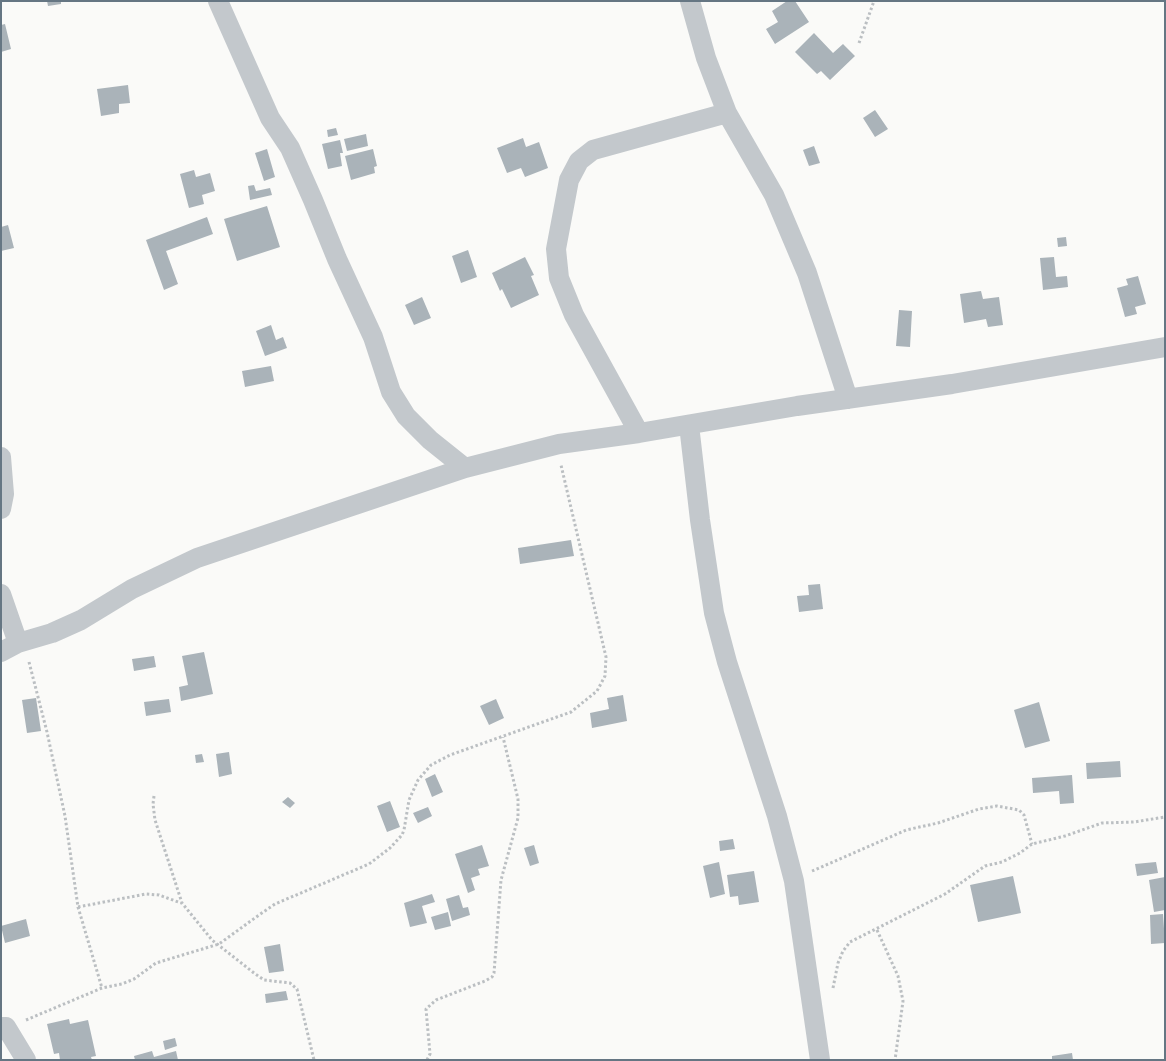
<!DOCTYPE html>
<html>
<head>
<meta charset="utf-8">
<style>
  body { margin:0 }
  #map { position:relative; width:1166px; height:1061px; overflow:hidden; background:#fafaf8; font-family:Quicksand,sans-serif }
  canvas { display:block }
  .frame { position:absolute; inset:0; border:2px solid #657683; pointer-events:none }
</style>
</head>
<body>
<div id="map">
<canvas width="1166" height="1061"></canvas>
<div class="frame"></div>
</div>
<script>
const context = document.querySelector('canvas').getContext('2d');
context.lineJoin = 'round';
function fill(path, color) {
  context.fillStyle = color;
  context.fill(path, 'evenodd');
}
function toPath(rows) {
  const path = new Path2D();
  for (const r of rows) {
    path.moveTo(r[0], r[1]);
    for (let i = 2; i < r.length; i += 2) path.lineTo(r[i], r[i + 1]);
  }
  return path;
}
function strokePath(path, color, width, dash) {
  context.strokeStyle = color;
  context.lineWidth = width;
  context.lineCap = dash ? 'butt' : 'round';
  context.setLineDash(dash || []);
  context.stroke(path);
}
const building = toPath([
  [47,1,61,1,61,4,48,6],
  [787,1,795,1,809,22,775,44,766,29,778,22,772,11],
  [5,24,11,49,1,52,1,25],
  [814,33,833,53,843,44,855,56,830,80,821,71,817,74,795,52],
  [128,85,130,103,119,104,119,113,101,116,97,89],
  [875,110,888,129,875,137,863,118],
  [336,128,338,135,328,137,327,130],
  [366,134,368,146,347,151,344,139],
  [523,138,526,147,539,142,548,168,525,177,521,168,507,173,497,148],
  [340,140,343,153,340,153,342,166,328,169,322,144],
  [814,146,820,163,809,166,803,150],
  [267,149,275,177,264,181,255,153],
  [373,149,377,166,374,167,375,173,351,180,345,156],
  [194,170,196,177,210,173,215,191,202,195,204,204,189,208,180,174],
  [254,185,256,191,270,188,272,195,250,200,248,186],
  [267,206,280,247,237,261,224,219],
  [207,217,213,234,166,251,178,284,164,290,146,240],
  [8,225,14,248,1,251,1,227],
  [1066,237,1067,246,1058,247,1057,238],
  [468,250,477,277,461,283,452,256],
  [525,257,534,275,531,276,539,295,511,308,502,289,500,291,492,273],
  [1054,257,1056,277,1067,276,1068,287,1043,290,1040,258],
  [1138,276,1146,304,1135,307,1137,314,1125,317,1117,288,1128,285,1126,279],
  [981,291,983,299,999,297,1003,325,988,327,986,319,964,323,960,294],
  [422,297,431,318,414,325,405,305],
  [899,310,912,311,910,347,896,346],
  [271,325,276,340,283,337,287,348,265,356,256,331],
  [271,366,274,381,245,387,242,371],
  [571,540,574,556,520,564,518,548],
  [820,584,823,609,799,612,797,596,809,595,808,585],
  [204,652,213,694,181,701,179,687,188,685,182,656],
  [154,656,156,667,134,671,132,659],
  [623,695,627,721,592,728,590,713,609,709,607,698],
  [36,698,41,731,27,733,22,700],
  [169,699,171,712,146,716,144,702],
  [496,699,504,718,489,725,480,706],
  [1039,702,1050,741,1025,748,1014,710],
  [229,752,232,774,219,777,216,754],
  [202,754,204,762,196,763,195,755],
  [1120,761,1121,777,1087,779,1086,763],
  [435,774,443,792,432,797,425,779],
  [1072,775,1074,803,1060,804,1059,791,1033,793,1032,778],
  [288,797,295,803,290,808,282,802],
  [390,801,400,827,387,832,377,806],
  [428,807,432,816,418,823,413,813],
  [733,839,735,849,720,851,719,841],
  [482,845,489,866,478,869,480,875,471,878,475,890,468,893,455,854],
  [534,845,539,863,530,866,524,848],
  [719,862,725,894,710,898,703,866],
  [1156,862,1158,873,1137,876,1135,864],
  [754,871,759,902,739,905,738,896,730,897,727,875],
  [1013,876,1021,913,978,922,970,885],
  [1165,877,1165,910,1154,912,1149,880],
  [432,894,435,902,422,906,427,923,410,927,404,903],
  [459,895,463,908,468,907,470,915,452,921,446,899],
  [448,912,451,926,435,930,431,917],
  [1163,914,1165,943,1151,944,1150,915],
  [26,919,30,936,5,943,1,926],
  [280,944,284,971,269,973,264,947],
  [286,991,288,1000,266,1003,265,994],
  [69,1019,70,1024,88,1020,96,1056,91,1057,92,1060,60,1060,59,1053,54,1054,47,1024],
  [175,1038,177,1046,165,1050,163,1041],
  [152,1051,154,1057,176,1051,178,1060,135,1060,134,1056],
  [1072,1053,1073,1060,1052,1060,1052,1056]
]);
const path = toPath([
  [859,43,874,1],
  [29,662,47,732,65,816,78,907,102,988],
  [154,796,153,804,155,820,182,903,212,940,254,973,264,980,290,983,297,989,314,1060],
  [812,871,906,830,938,823,979,809,997,806,1019,810,1024,815,1032,844],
  [78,907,146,894,159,895,181,903],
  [877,930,898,976,903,1001,895,1060],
  [833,988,838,963,843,951,850,942,945,894,985,866,1002,862,1020,853,1032,844,1065,836,1102,823,1134,822,1165,817],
  [26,1020,102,988,122,984,134,979,156,963,219,944,259,915,275,904,369,864,390,848,402,835,404,830,409,800,418,780,431,765,450,755,571,712,597,691,605,676,606,657,561,465],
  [427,1060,430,1054,426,1009,436,1000,485,981,492,977,494,973,501,880,518,818,518,799,503,737]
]);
const minor = toPath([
  [218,1,270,118,290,148,313,200,337,259,373,337,391,392,406,416,430,440,465,468],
  [690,1,706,58,727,113,774,195,807,273,848,399],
  [689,425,700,520,714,613,727,662,777,816,794,881,820,1060],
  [639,433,574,315,559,278,556,249,569,180,579,161,593,150,727,113],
  [1,457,4,494,1,509],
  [1,594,18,643],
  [1,652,18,643,52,633,81,620,132,589,197,558,465,468,559,444,639,433,797,406,952,384,1165,347],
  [1,1027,6,1027,26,1060]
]);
fill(building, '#aab3b9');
strokePath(path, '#bbbfc2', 3, [2.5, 2.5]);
strokePath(minor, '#c3c8cc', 20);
</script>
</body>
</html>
